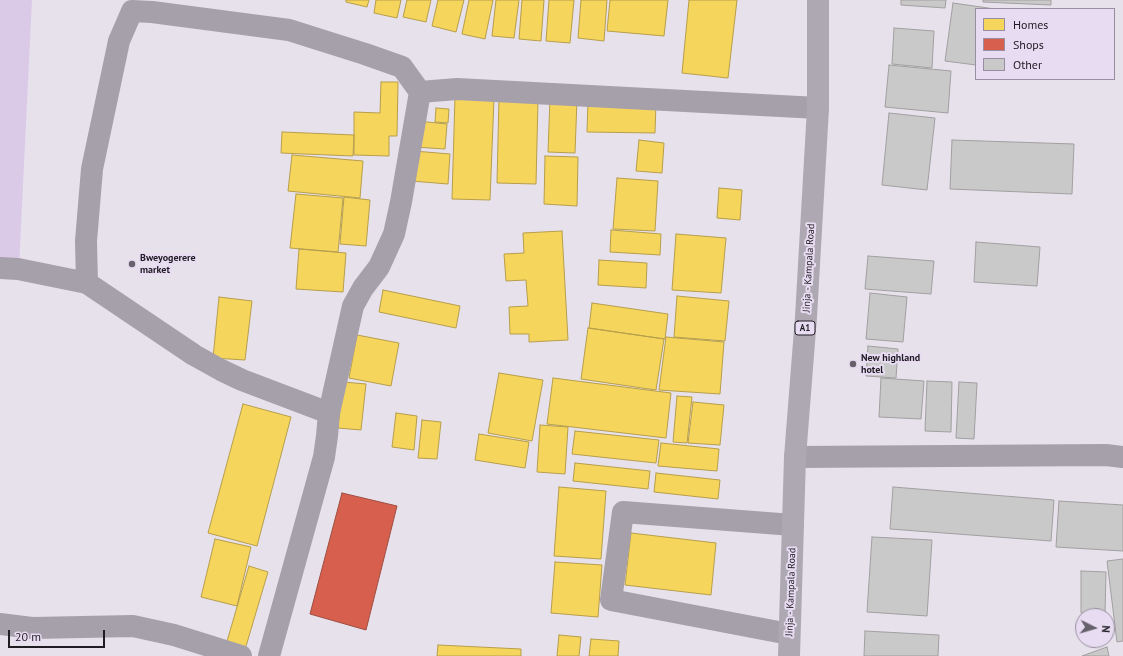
<!DOCTYPE html>
<html>
<head>
<meta charset="utf-8">
<style>
  body { margin:0 }
  #map { position:relative; width:1123px; height:656px; overflow:hidden; background:#e7e1ec; font-family:"PT Sans",sans-serif }
  canvas { display:block }
  .legend { position:absolute; left:975px; top:8px; width:140px; height:72px; box-sizing:border-box; background:#e7dcf1; border:1px solid #978f9f; margin:0; padding:5px 7px; list-style:none; font-size:12px; color:#201c24 }
  .legend li { display:flex; align-items:center; gap:8px; height:20px }
  .legend b { width:20px; border:1px solid #978f9f }
  .north { position:absolute; left:1075px; top:608px; width:40px; height:40px; box-sizing:border-box; background:#e7dcf1; border:1px solid #978f9f; border-radius:50%; rotate:95deg; font-size:11px; font-weight:700; line-height:16px; text-align:center; color:#201c24 }
  .north::after { content:''; display:block; margin:auto; width:14px; height:18px; background:#66616a; clip-path:polygon(50% 0,100% 100%,50% 72%,0 100%) }
  .scale { position:absolute; left:8px; top:630px; width:97px; height:18px; box-sizing:border-box; border:2px solid #201c24; border-top:0; padding-left:5px; font-size:12px; line-height:14px; white-space:nowrap; color:#201c24; -webkit-text-stroke:3px #e7dcf1; paint-order:stroke }
</style>
</head>
<body>
<div id="map">
<canvas width="1123" height="656"></canvas>
<ul class="legend">
<li><b style="height:11px;background:#f6d55c"></b>Homes</li>
<li><b style="height:11px;background:#d6604d"></b>Shops</li>
<li><b style="height:11px;background:#cac9c9"></b>Other</li>
</ul>
<div class="north">N</div>
<div class="scale">20 m</div>
</div>
<script>
const context = document.querySelector('canvas').getContext('2d');
context.lineJoin = 'round';
function fill(path, color) {
  context.fillStyle = color;
  context.fill(path, 'evenodd');
}
function toPath(rows) {
  const path = new Path2D();
  for (const r of rows) {
    path.moveTo(r[0], r[1]);
    for (let i = 2; i < r.length; i += 2) path.lineTo(r[i], r[i + 1]);
  }
  return path;
}
function strokePath(path, color, width, dash) {
  context.strokeStyle = color;
  context.lineWidth = width;
  context.lineCap = dash ? 'butt' : 'round';
  context.setLineDash(dash || []);
  context.stroke(path);
}
function write(font, color, halo, rows, align = 'center') {
  context.font = font + ' "PT Sans",sans-serif';
  context.lineWidth = 4;
  context.setLineDash([]);
  context.textBaseline = 'middle';
  context.strokeStyle = halo;
  context.fillStyle = color;
  for (const [text, x, y, turn = 0] of rows) {
    context.save();
    context.translate(x, y);
    context.rotate((+turn || 0) * Math.PI / 180);
    context.textAlign = isNaN(turn) ? turn : align;
    if (halo) context.strokeText(text, 0, 0);
    context.fillText(text, 0, 0);
    context.restore();
  }
}
const green = toPath([
  [0,0,32,0,19,267,0,266]
]);
const homes = toPath([
  [346,0,369,0,367,7,346,2,346,0],
  [376,0,401,0,397,18,374,13,376,0],
  [407,0,431,0,426,22,403,17,407,0],
  [438,0,464,0,456,32,432,26,438,0],
  [469,0,493,0,485,39,462,34,469,0],
  [496,0,519,0,514,38,492,36,496,0],
  [522,0,544,0,541,41,519,39,522,0],
  [549,0,574,0,570,43,546,41,549,0],
  [581,0,607,0,604,41,578,38,581,0],
  [610,0,668,0,664,36,607,31,610,0],
  [689,0,737,0,728,78,682,73,689,0],
  [381,82,398,82,397,136,389,136,389,156,354,155,354,112,380,113,381,82],
  [455,97,494,98,490,200,452,199,455,97],
  [499,98,538,100,536,184,497,183,499,98],
  [550,99,577,99,575,153,548,152,550,99],
  [588,102,656,103,655,133,587,132,588,102],
  [436,108,449,109,448,123,435,122,436,108],
  [417,121,447,124,445,149,415,147,417,121],
  [282,132,354,135,353,156,281,153,282,132],
  [639,140,664,143,662,173,636,171,639,140],
  [414,151,450,154,448,184,411,181,414,151],
  [292,155,363,161,360,198,288,191,292,155],
  [545,156,578,157,577,206,544,204,545,156],
  [617,178,658,181,655,231,613,229,617,178],
  [719,188,742,190,740,220,717,218,719,188],
  [296,194,343,198,338,252,290,248,296,194],
  [344,197,370,200,366,246,340,244,344,197],
  [611,230,661,234,660,255,610,252,611,230],
  [562,231,568,340,529,342,529,334,510,334,509,307,528,306,526,280,506,281,504,254,524,253,523,233,562,231],
  [676,234,726,238,721,293,672,290,676,234],
  [299,249,346,253,343,292,296,289,299,249],
  [599,260,647,263,646,288,598,285,599,260],
  [383,290,460,306,456,328,379,312,383,290],
  [677,296,729,301,725,341,674,337,677,296],
  [219,297,252,301,245,360,213,358,219,297],
  [592,303,668,314,665,339,589,328,592,303],
  [588,328,664,339,656,390,581,379,588,328],
  [357,335,399,343,391,386,349,378,357,335],
  [666,337,724,342,720,394,659,390,666,337],
  [499,373,543,380,532,441,488,433,499,373],
  [553,378,671,393,666,438,547,424,553,378],
  [343,382,366,384,361,430,338,428,343,382],
  [677,396,692,397,687,443,673,442,677,396],
  [693,402,724,405,720,445,688,443,693,402],
  [243,404,291,417,257,546,208,533,243,404],
  [396,413,417,416,414,450,392,447,396,413],
  [422,420,441,422,437,459,418,458,422,420],
  [540,425,568,427,565,474,537,472,540,425],
  [575,431,659,440,656,463,572,454,575,431],
  [479,434,529,442,525,468,475,460,479,434],
  [661,443,719,449,717,471,658,466,661,443],
  [575,463,650,471,648,489,573,481,575,463],
  [656,473,720,480,718,499,654,492,656,473],
  [559,487,606,491,601,559,554,556,559,487],
  [631,533,716,543,711,595,625,585,631,533],
  [215,539,251,547,237,606,201,597,215,539],
  [555,562,602,565,598,617,551,613,555,562],
  [249,566,268,572,244,653,225,648,249,566],
  [559,635,581,637,579,656,557,656,559,635],
  [591,639,619,641,618,656,589,656,591,639],
  [438,645,521,649,521,656,437,656,438,645]
]);
const shops = toPath([
  [342,493,397,506,366,630,310,614,342,493]
]);
const building = toPath([
  [901,0,946,0,945,8,901,5,901,0],
  [983,0,1051,0,1051,5,983,2,983,0],
  [953,3,995,9,976,9,976,65,945,61,953,3],
  [894,28,934,31,932,68,892,64,894,28],
  [889,65,951,71,948,113,885,107,889,65],
  [889,113,935,118,927,190,882,185,889,113],
  [952,140,1074,144,1072,194,950,189,952,140],
  [976,242,1040,247,1037,286,974,282,976,242],
  [868,256,934,261,931,294,865,289,868,256],
  [870,293,907,297,903,342,866,339,870,293],
  [868,346,898,349,896,378,866,376,868,346],
  [881,378,924,381,921,419,879,417,881,378],
  [927,381,952,382,951,432,925,431,927,381],
  [959,382,977,383,974,439,956,438,959,382],
  [893,487,1054,500,1051,541,890,529,893,487],
  [1059,501,1123,505,1123,551,1056,547,1059,501],
  [872,537,932,540,927,616,867,612,872,537],
  [1123,559,1123,641,1117,642,1107,561,1123,559],
  [1081,571,1106,572,1105,614,1081,613,1081,571],
  [865,631,939,635,938,656,864,656,865,631],
  [1107,647,1109,656,1082,656,1107,647]
]);
const minor = toPath([
  [0,268,18,269,87,283,194,355,221,370,242,380,329,413],
  [87,283,86,241,92,169,119,41,132,11,152,12,289,30,365,54,402,67,420,92],
  [795,457,1106,455,1123,457],
  [0,624,32,628,133,626,174,635,241,656],
  [789,634,611,600,623,512,793,525],
  [269,656,324,457,327,436,329,413,353,306,363,288,379,267,394,234,401,202,420,92,457,89,818,108]
]);
const highway = toPath([
  [789,656,795,457,806,317,818,108,818,0]
]);
const markers = [
  [132,264,4,"#66616a"],
  [853,364,4,"#66616a"]
];
const shields = [
  [805,328,20]
];
const shieldNames = [
  ["A1",805,328]
];
const poiNames = [
  ["Bweyogerere",140,258],
  ["market",140,270],
  ["New highland",861,358],
  ["hotel",861,370]
];
const streetNames = [
  ["Jinja - Kampala Road",809,268,-87],
  ["Jinja - Kampala Road",791,592,-88]
];
fill(green, '#dacae8');
fill(homes, '#f6d55c');
strokePath(homes, '#b69e4b', 1);
fill(shops, '#d6604d');
strokePath(shops, '#9f4c41', 1);
fill(building, '#cac9c9');
strokePath(building, '#a19fa0', 1);
strokePath(minor, '#a6a0ab', 22);
strokePath(highway, '#aea8b3', 22);
for (const [x, y, r, color] of markers) {
  const dot = new Path2D();
  dot.arc(x, y, r, 0, 2 * Math.PI);
  context.fillStyle = color;
  context.fill(dot);
  strokePath(dot, '#e7dcf1', 1.5);
}
for (const [x, y, w] of shields) {
  const box = new Path2D();
  box.roundRect(x - w / 2, y - 7, w, 14, 3);
  context.fillStyle = '#e7dcf1';
  context.fill(box);
  strokePath(box, '#201c24', 1);
}
write('bold 9px', '#201c24', null, shieldNames);
write('bold 10px', '#201c24', '#e7dcf1', poiNames, 'left');
write('10px', '#201c24', '#e7dcf1', streetNames);
</script>
</body>
</html>
